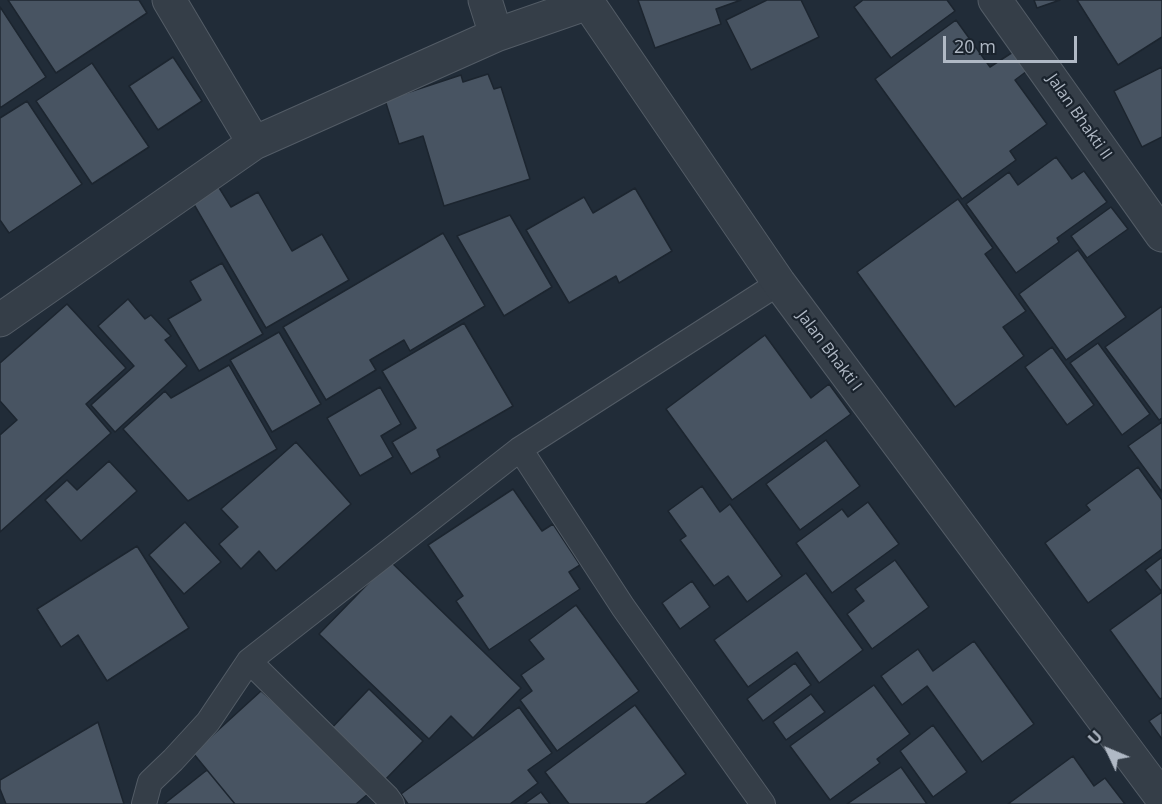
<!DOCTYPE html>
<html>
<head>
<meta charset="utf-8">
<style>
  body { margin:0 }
  #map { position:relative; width:1162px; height:804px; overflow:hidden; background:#212c38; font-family:"Open Sans",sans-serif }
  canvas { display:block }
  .north { position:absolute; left:1078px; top:720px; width:60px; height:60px; -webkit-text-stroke:4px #1a232d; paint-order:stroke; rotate:314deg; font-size:16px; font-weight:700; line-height:24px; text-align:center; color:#b0b9c5 }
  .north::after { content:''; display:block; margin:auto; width:21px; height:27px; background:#b0b9c5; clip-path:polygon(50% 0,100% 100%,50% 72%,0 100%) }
  .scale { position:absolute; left:943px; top:36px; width:134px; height:27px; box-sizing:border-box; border:3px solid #b0b9c5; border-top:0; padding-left:8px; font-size:18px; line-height:21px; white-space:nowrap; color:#b0b9c5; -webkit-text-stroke:4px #1a232d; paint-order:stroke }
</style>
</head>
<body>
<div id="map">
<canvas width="1162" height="804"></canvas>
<div class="north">U</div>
<div class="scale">20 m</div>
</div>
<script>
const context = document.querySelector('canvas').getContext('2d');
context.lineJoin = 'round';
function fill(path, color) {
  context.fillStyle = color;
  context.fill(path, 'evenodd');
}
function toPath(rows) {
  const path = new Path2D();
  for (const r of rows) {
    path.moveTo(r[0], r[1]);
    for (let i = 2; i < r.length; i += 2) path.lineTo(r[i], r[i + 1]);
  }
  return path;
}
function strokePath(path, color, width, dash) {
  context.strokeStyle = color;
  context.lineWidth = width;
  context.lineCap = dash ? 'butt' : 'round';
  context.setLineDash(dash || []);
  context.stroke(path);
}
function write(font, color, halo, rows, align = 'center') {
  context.font = font + ' "Open Sans",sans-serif';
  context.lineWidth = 4.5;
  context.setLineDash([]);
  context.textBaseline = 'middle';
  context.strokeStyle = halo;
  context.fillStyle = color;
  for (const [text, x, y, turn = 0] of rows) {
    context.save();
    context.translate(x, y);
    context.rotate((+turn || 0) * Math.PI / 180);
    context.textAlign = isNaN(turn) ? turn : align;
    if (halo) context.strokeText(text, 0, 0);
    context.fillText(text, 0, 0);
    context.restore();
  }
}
const building = toPath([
  [8,0,139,0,147,13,56,73,8,0],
  [638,0,741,0,716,9,721,24,655,48,638,0],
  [767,0,801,0,819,37,751,70,726,20,767,0],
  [863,0,947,0,955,11,891,58,854,7,863,0],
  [1034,0,1060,0,1037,8,1034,0],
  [1077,0,1162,0,1162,37,1118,65,1077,0],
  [0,7,46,77,0,108,0,7],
  [956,20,990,67,1013,52,1027,71,1015,80,1047,124,1010,151,1016,160,962,199,875,79,956,20],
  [173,57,202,101,158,130,129,86,173,57],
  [92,63,149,147,92,184,36,101,92,63],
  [1162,67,1162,137,1142,147,1114,91,1162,67],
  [488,74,494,89,501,87,530,179,444,206,423,136,399,144,385,100,461,75,463,82,488,74],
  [27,101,82,184,9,233,0,220,0,118,27,101],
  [1056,157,1072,179,1084,171,1107,202,1057,238,1059,242,1016,273,966,204,1009,172,1018,185,1056,157],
  [218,186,231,207,258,192,292,251,322,234,349,280,266,328,192,201,218,186],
  [635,188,672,251,619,283,616,276,569,303,526,230,584,197,593,213,635,188],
  [958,199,993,248,985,254,1026,311,1003,327,1024,356,955,407,857,272,958,199],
  [1111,207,1128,229,1087,258,1071,236,1111,207],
  [510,215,552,287,504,316,457,236,510,215],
  [443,233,485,306,410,351,404,340,370,360,376,370,326,400,283,327,443,233],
  [1078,250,1126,317,1066,360,1019,294,1078,250],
  [222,263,263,334,199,371,168,319,201,300,190,281,222,263],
  [128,299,145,319,151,315,171,336,165,340,187,366,115,432,91,405,134,366,98,326,128,299],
  [67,304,126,368,86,404,111,433,0,532,0,435,17,420,0,401,0,363,67,304],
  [1162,306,1162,418,1159,420,1105,347,1162,306],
  [464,323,513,406,437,450,440,457,411,474,392,442,416,428,382,371,464,323],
  [279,332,321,404,272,432,230,360,279,332],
  [765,335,811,398,829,384,851,414,732,500,666,409,765,335],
  [1098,343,1150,414,1122,435,1070,363,1098,343],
  [1052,347,1094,405,1067,425,1025,367,1052,347],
  [229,365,277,449,188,501,123,429,165,391,171,398,229,365],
  [380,387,401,424,381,436,393,457,360,476,327,418,380,387],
  [1162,422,1162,492,1128,446,1162,422],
  [826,440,860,486,800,530,766,484,826,440],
  [296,442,351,504,276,571,259,551,241,569,219,544,238,527,221,509,296,442],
  [109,461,137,491,81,541,45,500,67,480,77,490,109,461],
  [1138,467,1162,500,1162,549,1088,603,1045,543,1090,510,1086,505,1138,467],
  [702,486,720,512,730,504,782,576,747,602,728,576,714,586,680,540,686,536,668,511,702,486],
  [513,489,542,531,553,524,580,565,569,572,580,589,489,650,456,601,463,596,428,545,513,489],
  [868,502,899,544,832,593,796,543,842,509,848,517,868,502],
  [185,522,221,562,184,594,149,555,185,522],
  [137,546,189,628,107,681,78,635,61,647,37,609,137,546],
  [1162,557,1162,592,1145,570,1162,557],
  [895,560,929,607,872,649,847,614,864,601,855,589,895,560],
  [390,561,521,688,473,738,451,716,429,739,319,634,390,561],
  [806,573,863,650,819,683,797,652,748,687,714,640,806,573],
  [692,581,710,607,680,629,662,603,692,581],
  [1162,592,1162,698,1160,699,1110,630,1162,592],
  [576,605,639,691,557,751,520,700,532,691,521,675,544,659,529,640,576,605],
  [974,641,1034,724,982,762,927,686,902,705,881,676,918,649,933,671,974,641],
  [795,663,811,685,763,721,747,699,795,663],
  [874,685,910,734,877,759,880,763,830,800,790,746,874,685],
  [369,689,423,741,379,786,326,734,369,689],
  [261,691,360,775,374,789,356,804,235,804,193,753,261,691],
  [811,694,825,712,786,740,773,722,811,694],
  [635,705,686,774,645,804,569,804,545,772,635,705],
  [519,707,552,753,528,770,538,783,510,804,408,804,401,794,519,707],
  [1162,712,1162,739,1149,721,1162,712],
  [98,722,124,804,6,804,0,789,0,780,98,722],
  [933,725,967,772,933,797,900,751,933,725],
  [1073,756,1094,786,1105,778,1125,804,1008,804,1073,756],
  [901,767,927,804,847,804,901,767],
  [207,770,235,804,164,804,207,770],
  [541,792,550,804,524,804,541,792]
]);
const lane = toPath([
  [520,449,623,607,763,804],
  [249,661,387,797,392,804],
  [144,804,150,782,173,760,208,722,249,661,520,449,779,283]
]);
const street = toPath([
  [169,0,254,143],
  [485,0,496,35],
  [995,0,1162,235],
  [0,320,254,143,496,35,588,3,779,283,1162,798]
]);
const streetNames = [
  ["Jalan Bhakti II",1079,117,55],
  ["Jalan Bhakti I",829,351,53]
];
fill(building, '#485462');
strokePath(building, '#1c252f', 1.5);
strokePath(lane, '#535c66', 26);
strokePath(street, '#535c66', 35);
strokePath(lane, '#353e48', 24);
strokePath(street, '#353e48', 33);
write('16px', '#b0b9c5', '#1a232d', streetNames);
</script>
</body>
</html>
